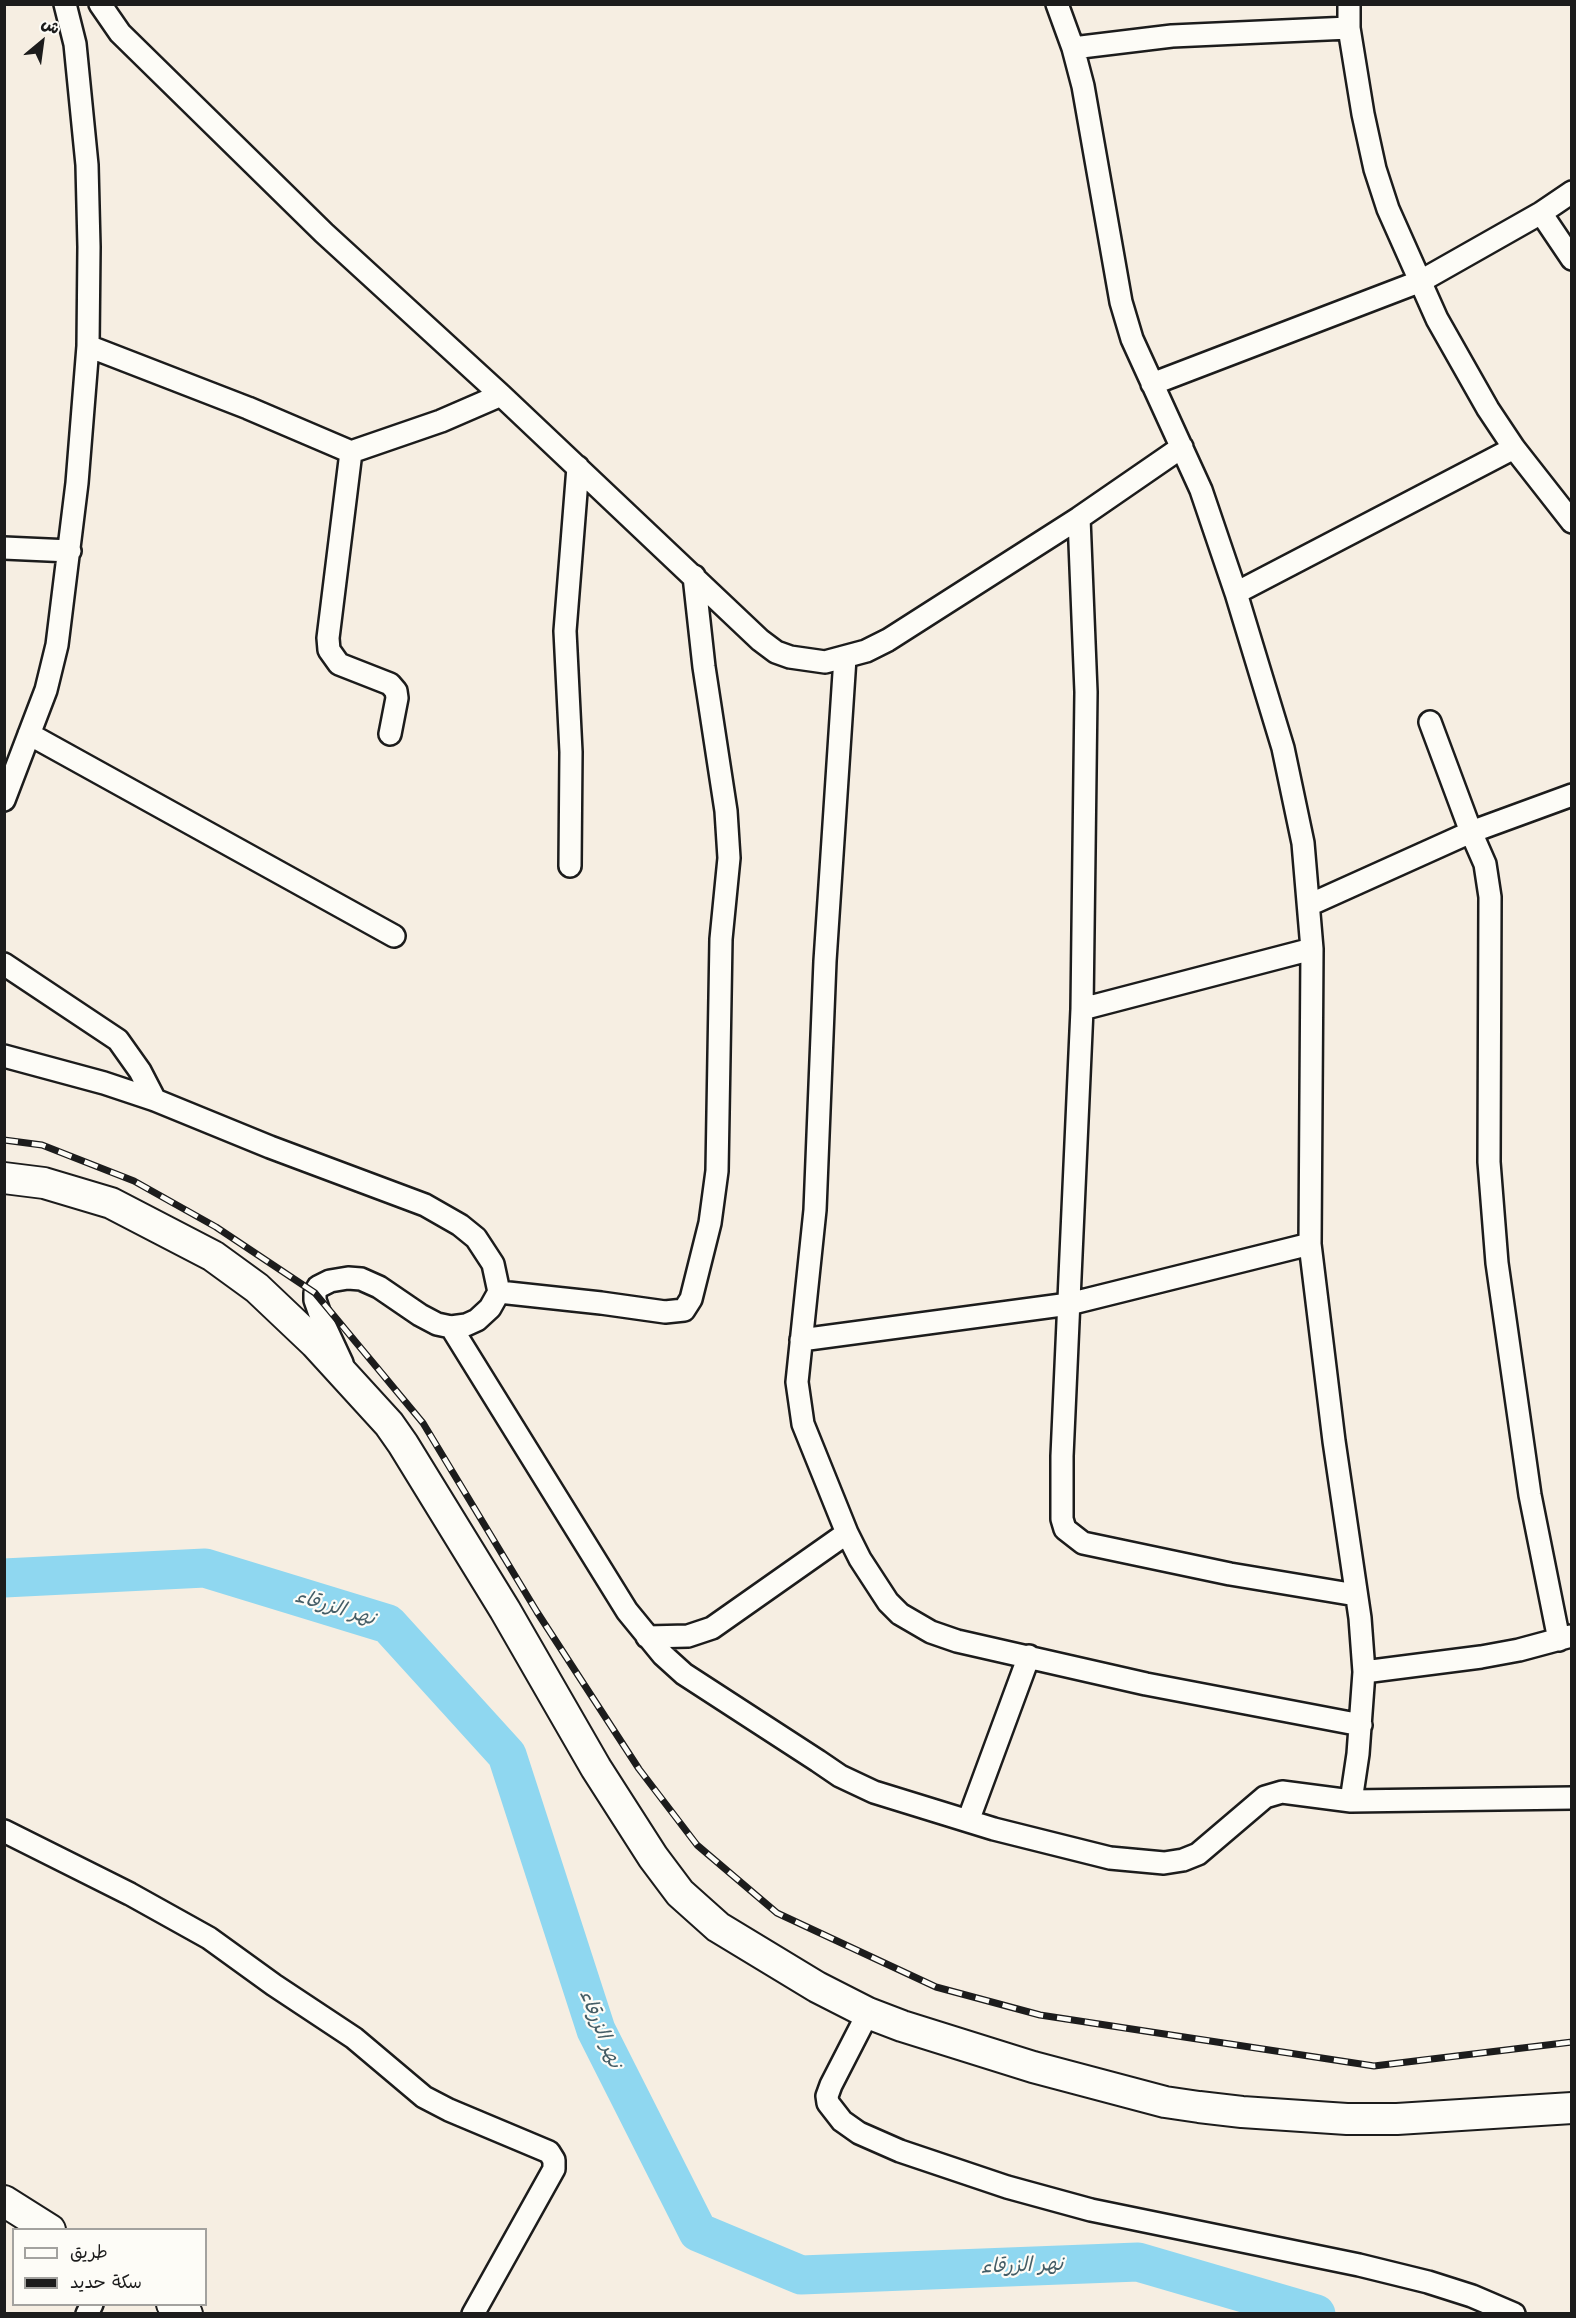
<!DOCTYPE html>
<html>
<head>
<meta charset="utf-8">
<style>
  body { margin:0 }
  #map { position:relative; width:1576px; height:2318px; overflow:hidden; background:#f6eee2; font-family:"Shantell Sans","Playpen Sans Arabic",sans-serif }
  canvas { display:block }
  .frame { position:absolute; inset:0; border:6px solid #1c1c1c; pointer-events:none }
  .legend { position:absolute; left:12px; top:2228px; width:195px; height:78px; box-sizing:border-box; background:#fdfcf7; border:2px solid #a3a29f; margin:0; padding:8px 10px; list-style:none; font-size:18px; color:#1c1c1c }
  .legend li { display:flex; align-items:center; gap:12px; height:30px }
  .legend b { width:30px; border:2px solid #a3a29f }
  .north { position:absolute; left:12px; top:12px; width:60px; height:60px; -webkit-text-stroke:4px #fdfcf7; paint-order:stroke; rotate:29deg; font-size:16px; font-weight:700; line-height:24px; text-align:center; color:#1c1c1c }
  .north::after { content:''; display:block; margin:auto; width:21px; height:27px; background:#1c1c1c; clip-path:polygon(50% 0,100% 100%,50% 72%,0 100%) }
</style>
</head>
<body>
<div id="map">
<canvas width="1576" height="2318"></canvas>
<div class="frame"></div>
<ul class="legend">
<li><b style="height:8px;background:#fdfcf7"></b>طريق</li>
<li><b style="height:8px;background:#1c1c1c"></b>سكة حديد</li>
</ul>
<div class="north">ش</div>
</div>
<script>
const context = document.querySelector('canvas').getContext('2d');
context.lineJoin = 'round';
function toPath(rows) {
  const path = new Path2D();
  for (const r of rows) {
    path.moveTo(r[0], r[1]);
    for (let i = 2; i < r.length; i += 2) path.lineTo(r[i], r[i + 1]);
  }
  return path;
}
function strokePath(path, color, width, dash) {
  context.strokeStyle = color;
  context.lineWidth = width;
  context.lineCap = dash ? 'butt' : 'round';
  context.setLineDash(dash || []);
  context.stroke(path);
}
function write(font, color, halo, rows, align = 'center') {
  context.font = font + ' "Shantell Sans","Playpen Sans Arabic",sans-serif';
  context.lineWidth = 4.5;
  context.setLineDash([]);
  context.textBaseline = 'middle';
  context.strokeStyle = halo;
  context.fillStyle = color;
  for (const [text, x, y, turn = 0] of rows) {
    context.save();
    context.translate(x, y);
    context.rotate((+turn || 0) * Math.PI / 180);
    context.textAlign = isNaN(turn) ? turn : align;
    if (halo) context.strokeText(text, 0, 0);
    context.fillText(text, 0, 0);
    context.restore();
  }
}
const river = toPath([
  [4,1578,205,1568,388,1624,507,1755,596,2030,698,2232,801,2275,1138,2262,1316,2314]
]);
const street = toPath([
  [100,4,120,33,324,233,501,395,760,640,776,652,790,657,825,662,866,651,888,640,1079,518,1182,447],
  [1057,4,1073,48,1083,86,1121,302,1132,339,1201,490,1236,593,1283,748,1303,843,1312,949,1310,1244,1334,1441,1360,1618,1364,1672,1358,1754,1351,1801],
  [1349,4,1349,28,1363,114,1375,169,1388,209,1437,319,1488,409,1514,448,1572,522],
  [1073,48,1172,36,1349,28],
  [1541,213,1572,259],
  [88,346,248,408,351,452],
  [1152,384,1421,281,1541,213,1572,192],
  [1079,518,1086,692,1082,1009,1062,1456,1062,1519,1065,1529,1083,1543,1230,1574,1356,1595],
  [4,548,70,551],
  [1236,593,1514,448],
  [845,658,825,961,815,1210,797,1382,803,1424,847,1533,860,1559,888,1602,900,1614,931,1632,957,1641,1146,1684,1361,1725],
  [1430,722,1471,832,1572,795],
  [29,734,394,936],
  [390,734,397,698,396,691,390,684,339,664,329,650,328,638,351,452,441,421,501,395],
  [4,800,46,690,57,645,77,483,88,346,89,247,87,165,75,44,65,4],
  [570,866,571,752,565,631,578,467],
  [1309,905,1471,832,1485,864,1490,897,1489,1162,1497,1263,1530,1495,1559,1640],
  [4,964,118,1040,140,1071,155,1100],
  [1082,1009,1312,949],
  [4,1056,104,1083,155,1100,270,1147,425,1205,460,1225,476,1238,493,1264,499,1292],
  [451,1327,627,1611,663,1655,684,1674,818,1761,840,1776,874,1792,994,1829,1110,1858,1164,1863,1183,1860,1198,1854,1265,1797,1282,1792,1351,1801,1572,1798],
  [801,1340,1069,1304,1310,1244],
  [342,1363,322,1320,315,1300,315,1293,318,1287,330,1281,348,1278,361,1279,379,1287,420,1315,437,1324,451,1327,466,1325,477,1320,490,1308,499,1292,601,1303,665,1312,684,1310,691,1299,710,1223,717,1171,721,939,729,858,726,811,704,667,694,576],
  [647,1637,688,1636,712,1628,847,1533],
  [1364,1672,1481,1657,1519,1650,1571,1636],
  [968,1821,1029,1656],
  [4,1831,130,1894,209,1938,274,1985,354,2038,424,2097,449,2110,549,2152,554,2160,554,2169,473,2314],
  [868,2013,831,2085,827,2096,828,2103,842,2121,859,2133,900,2151,1007,2187,1091,2210,1359,2265,1428,2282,1472,2296,1514,2314],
  [87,2314,92,2304]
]);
const secondary = toPath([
  [4,1178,44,1183,111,1203,213,1256,257,1288,315,1343,389,1424,403,1444,505,1610,596,1768,653,1857,680,1893,718,1927,817,1987,868,2013,902,2026,1033,2067,1165,2102,1199,2107,1242,2112,1347,2119,1397,2119,1572,2108],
  [4,2201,50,2230],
  [172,2304,187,2314]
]);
const rail = toPath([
  [4,1140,42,1145,134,1181,216,1227,315,1293,423,1423,537,1612,639,1769,697,1845,777,1913,936,1987,1040,2015,1374,2066,1572,2042]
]);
const waterNames = [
  ["نهر الزرقاء",335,1608,17],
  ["نهر الزرقاء",600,2029,68],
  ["نهر الزرقاء",1022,2266,-2]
];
strokePath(river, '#8fd7f0', 39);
strokePath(street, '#1c1c1c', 26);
strokePath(secondary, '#1c1c1c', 34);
strokePath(street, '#fdfcf7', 21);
strokePath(secondary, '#fdfcf7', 30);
strokePath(rail, '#1c1c1c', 7);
strokePath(rail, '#fdfcf7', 4.5, [14]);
write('italic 20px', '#445d66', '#fdfcf7', waterNames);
</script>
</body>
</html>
